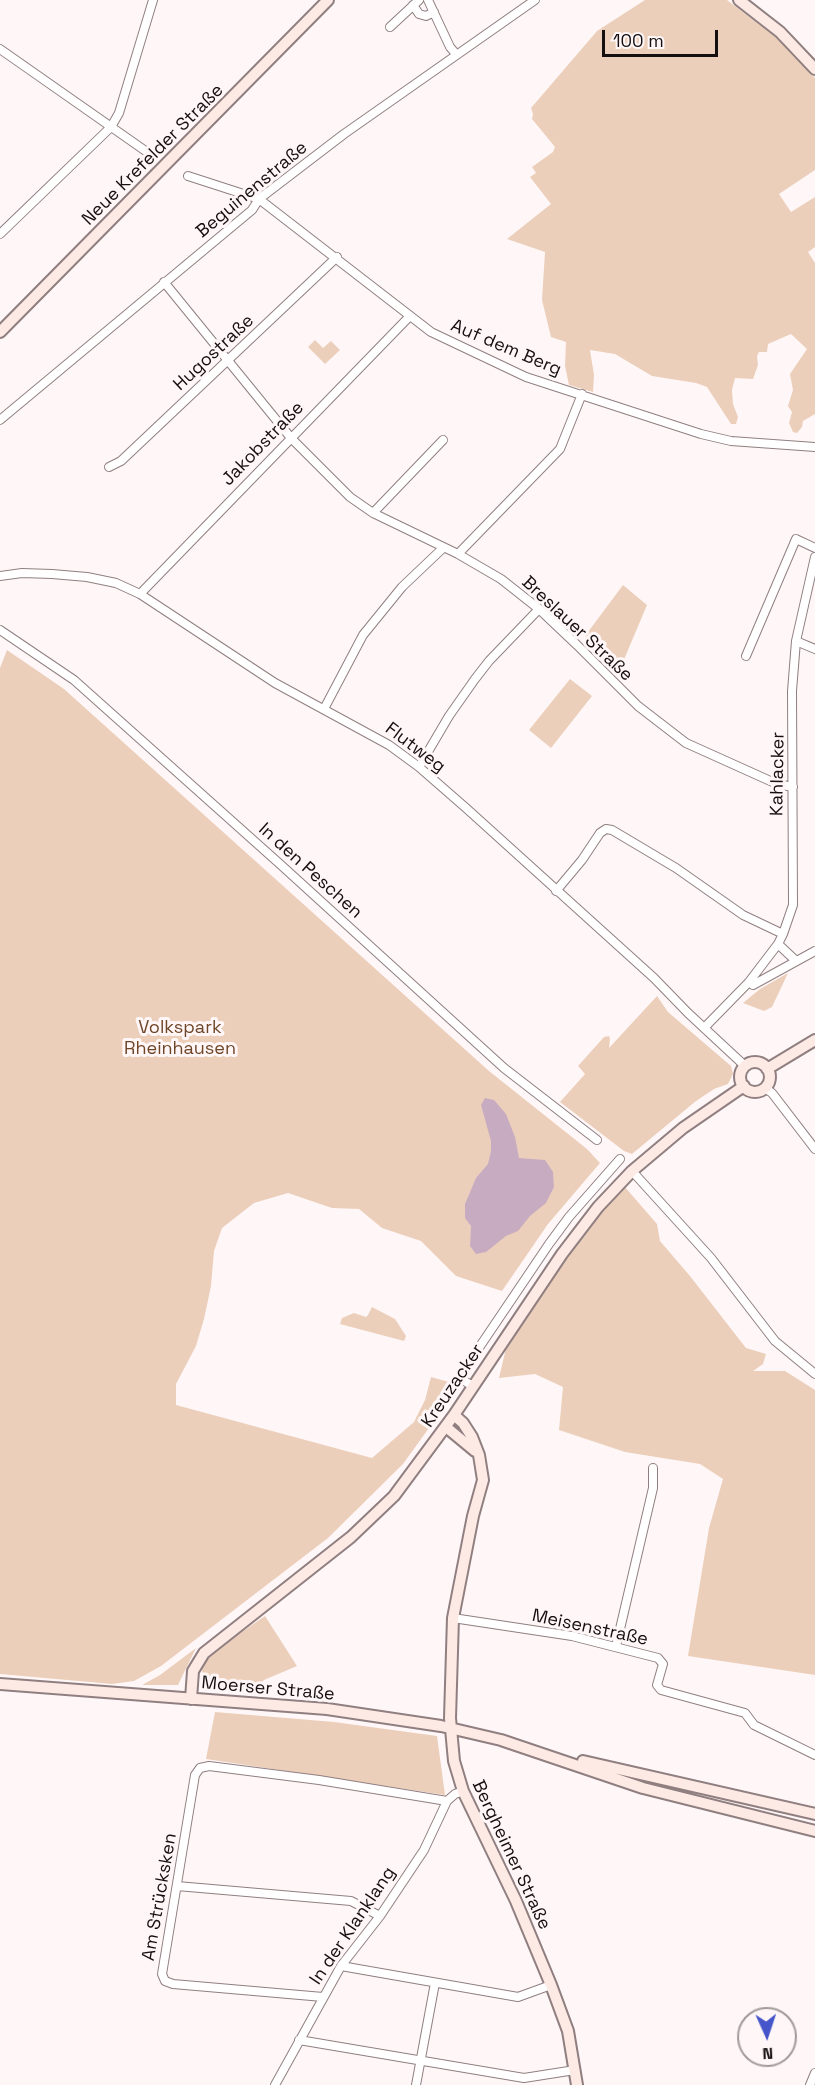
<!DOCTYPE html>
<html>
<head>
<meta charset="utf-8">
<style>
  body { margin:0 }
  #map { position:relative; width:815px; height:2085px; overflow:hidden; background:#fff7f7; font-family:"Space Grotesk",sans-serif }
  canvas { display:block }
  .north { position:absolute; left:737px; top:2007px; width:60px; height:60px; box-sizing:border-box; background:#fff7f7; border:2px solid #a19a9a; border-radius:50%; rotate:177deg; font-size:16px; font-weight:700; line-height:24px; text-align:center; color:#150f0f }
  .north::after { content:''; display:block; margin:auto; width:21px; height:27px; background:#4655ca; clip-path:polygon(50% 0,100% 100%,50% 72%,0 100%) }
  .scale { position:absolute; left:602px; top:30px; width:116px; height:27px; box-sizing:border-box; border:3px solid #150f0f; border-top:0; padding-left:8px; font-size:18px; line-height:21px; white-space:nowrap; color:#150f0f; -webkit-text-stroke:4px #fff7f7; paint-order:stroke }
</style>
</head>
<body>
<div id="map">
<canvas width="815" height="2085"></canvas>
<div class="north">N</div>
<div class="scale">100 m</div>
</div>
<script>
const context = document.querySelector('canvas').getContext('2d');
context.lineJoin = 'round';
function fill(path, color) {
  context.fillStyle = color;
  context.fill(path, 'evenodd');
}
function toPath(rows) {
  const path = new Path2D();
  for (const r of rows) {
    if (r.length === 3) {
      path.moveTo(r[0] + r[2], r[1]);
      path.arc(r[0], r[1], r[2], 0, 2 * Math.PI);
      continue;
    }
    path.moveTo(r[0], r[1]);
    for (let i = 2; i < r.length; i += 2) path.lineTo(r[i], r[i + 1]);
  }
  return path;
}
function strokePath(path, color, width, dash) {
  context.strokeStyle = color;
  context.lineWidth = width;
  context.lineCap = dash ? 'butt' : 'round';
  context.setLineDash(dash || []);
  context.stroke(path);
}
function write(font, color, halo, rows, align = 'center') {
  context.font = font + ' "Space Grotesk",sans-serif';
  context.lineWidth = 6;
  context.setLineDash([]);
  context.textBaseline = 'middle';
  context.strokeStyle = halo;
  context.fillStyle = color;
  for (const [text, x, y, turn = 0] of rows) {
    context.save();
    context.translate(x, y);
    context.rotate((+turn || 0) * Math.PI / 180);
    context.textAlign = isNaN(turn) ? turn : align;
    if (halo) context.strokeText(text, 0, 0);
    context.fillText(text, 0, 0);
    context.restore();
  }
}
const green = toPath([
  [645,0,727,0,790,48,815,78,815,170,779,194,791,212,815,197,815,247,808,252,815,263,815,414,803,421,802,427,797,433,793,432,789,423,792,412,788,406,793,390,790,374,807,349,791,334,768,344,767,352,759,352,757,356,758,365,753,379,735,378,732,390,733,404,738,417,736,424,731,424,707,387,696,383,652,376,615,354,590,350,594,375,593,392,569,385,565,366,566,342,551,337,542,300,545,252,507,239,551,204,530,177,536,173,532,167,553,152,555,147,532,119,533,114,531,108,597,31],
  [315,340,323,348,331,341,340,350,325,364,308,347],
  [623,585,647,605,620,669,585,636],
  [7,650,64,689,489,1071,587,1149,600,1163,548,1224,502,1291,456,1276,421,1241,382,1228,359,1209,332,1208,288,1193,254,1203,222,1228,214,1251,211,1286,204,1319,196,1346,176,1384,176,1405,372,1458,414,1422,425,1400,431,1377,460,1385,403,1464,328,1538,161,1666,134,1681,112,1684,0,1674,0,668],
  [570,679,592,696,551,748,529,730],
  [788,973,772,1007,764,1011,743,1003,760,989],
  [657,996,668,1012,731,1066,733,1074,728,1084,714,1089,696,1101,632,1154,624,1151,560,1102,585,1074,578,1066,604,1037,609,1036,610,1039,609,1048],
  [624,1186,657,1224,660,1241,690,1276,746,1348,766,1354,763,1364,753,1371,785,1371,815,1390,815,1675,688,1656,709,1528,723,1479,700,1464,625,1452,559,1430,563,1387,535,1374,499,1378,507,1344,596,1217],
  [372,1307,395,1319,406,1336,404,1341,340,1324,342,1318,354,1313,366,1317,368,1315],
  [265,1616,297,1666,264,1680,252,1691,203,1687,202,1669,211,1653],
  [196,1648,178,1685,142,1685,160,1675],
  [215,1712,334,1722,437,1736,445,1795,206,1759]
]);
const water = toPath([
  [485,1098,494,1100,506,1114,515,1137,519,1158,545,1160,553,1172,554,1187,546,1203,530,1216,518,1231,506,1236,486,1252,476,1254,470,1246,471,1226,465,1218,465,1204,476,1178,488,1164,491,1151,491,1141,481,1105]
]);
const street = toPath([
  [428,0,450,47,456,54],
  [413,5,419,14,426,16,434,12],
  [390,27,419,0],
  [0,49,147,152],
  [188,176,259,199,431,332,526,377,701,434,731,441,815,447],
  [0,234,111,127,119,113,153,0],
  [164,282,291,438,350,497,373,513,458,554,501,579,539,609,577,645,638,706,686,743,777,784,793,787],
  [0,420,252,210,259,199,344,134,535,0],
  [109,467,121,461,337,257],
  [373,513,443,440],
  [458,554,560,449,582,394],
  [0,576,22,573,52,574,87,577,116,583,140,594,275,683,389,745,419,767,466,808,654,978,688,1013,745,1066],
  [140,594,409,317],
  [0,630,74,680,281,865,504,1068,597,1140],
  [796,641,815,649],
  [746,656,796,539,815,548],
  [324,709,363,635,402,587,443,548],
  [419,767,449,716,475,679,489,661,539,609],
  [556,891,582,860,600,833,606,829,612,830,676,868,743,915,783,934],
  [778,944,795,960],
  [749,982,753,985,815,951],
  [704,1028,749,982,778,944,783,934,793,905,792,691,796,641,815,557],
  [765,1088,772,1093,815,1149],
  [632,1171,711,1258,775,1341,815,1374],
  [473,1386,459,1378,468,1364,549,1244,569,1217,620,1159],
  [453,1618,572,1636,658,1658,663,1664,657,1685,661,1690,745,1713,754,1725,815,1755],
  [616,1646,653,1488,653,1468],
  [177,1886,351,1901,380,1916],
  [341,1966,518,1997,551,1985],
  [323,1997,173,1984,165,1981,162,1974,195,1775,200,1768,209,1766,319,1780,447,1801],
  [299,2040,524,2078,575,2070],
  [275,2085,341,1966,380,1916,424,1850,447,1801,455,1794,463,1791],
  [416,2085,435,1983],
  [810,2085,815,2073]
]);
const secondary = toPath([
  [739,0,780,32,815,69],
  [0,332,328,0],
  [755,1077,15],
  [767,1069,815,1040],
  [454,1415,463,1423,472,1437,479,1455,483,1480,473,1516,453,1618,450,1718,454,1761,463,1791,516,1901,551,1985,568,2031,577,2085],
  [446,1427,475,1451],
  [0,1684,327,1709,441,1726,501,1740,643,1788,815,1831],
  [191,1699,193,1671,204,1653,351,1537,394,1496,454,1415,562,1254,598,1207,632,1171,683,1128,744,1086],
  [583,1761,815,1814]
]);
const streetNames = [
  ["Neue Krefelder Straße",153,155,-45],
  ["Beguinenstraße",252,190,-40],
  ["Auf dem Berg",506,348,23],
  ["Hugostraße",214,353,-43],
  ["Jakobstraße",263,444,-46],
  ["Breslauer Straße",577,629,43],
  ["Flutweg",415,748,37],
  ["Kahlacker",778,774,-89],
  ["In den Peschen",310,871,42],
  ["Kreuzacker",453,1386,-56],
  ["Meisenstraße",590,1628,12],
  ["Moerser Straße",268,1689,5],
  ["Bergheimer Straße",511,1855,65],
  ["Am Strücksken",160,1897,-80],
  ["In der Klanklang",353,1926,-56]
];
const parkNames = [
  ["Volkspark",180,1028],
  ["Rheinhausen",180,1049]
];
fill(green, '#eccfbb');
fill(water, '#c7acc1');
strokePath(street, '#907f80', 10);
strokePath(secondary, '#907f80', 14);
strokePath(street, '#fff', 8);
strokePath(secondary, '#feeae5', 10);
write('18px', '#150f0f', '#fff7f7', streetNames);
write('18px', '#6f4527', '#fff7f7', parkNames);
</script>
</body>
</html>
